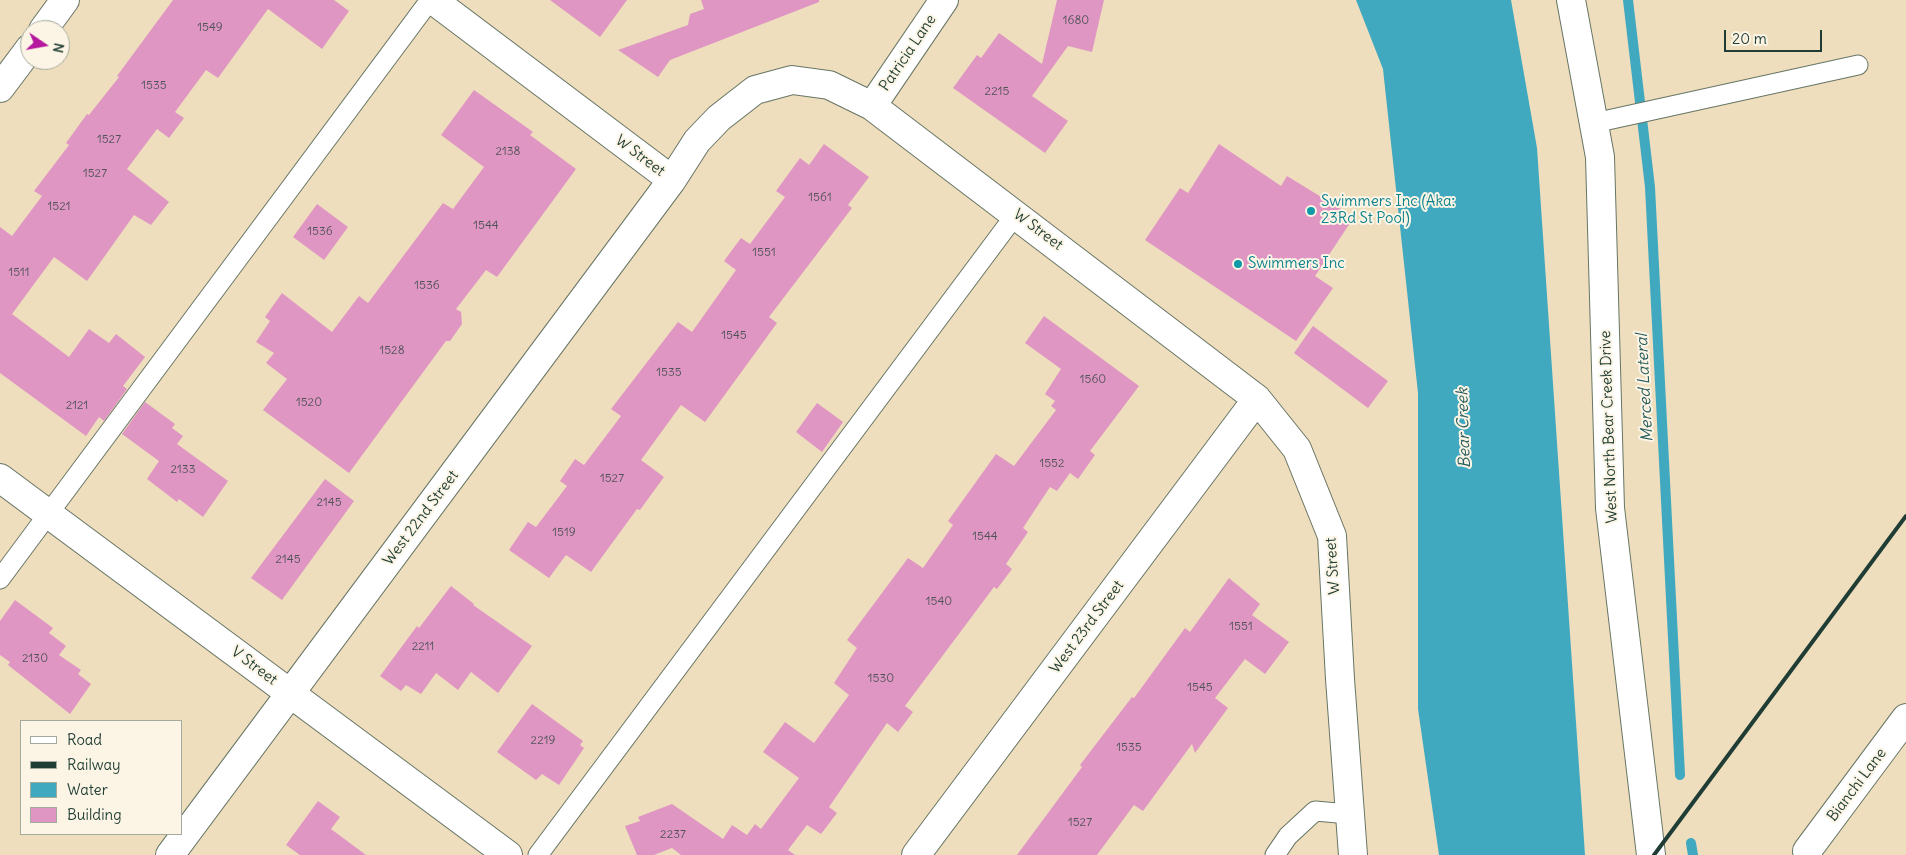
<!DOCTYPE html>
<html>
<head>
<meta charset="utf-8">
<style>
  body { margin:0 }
  #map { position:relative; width:1906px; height:855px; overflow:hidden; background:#eedebd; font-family:Delius,sans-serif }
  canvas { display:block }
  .legend { position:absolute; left:20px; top:720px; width:162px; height:115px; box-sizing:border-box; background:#fcf5e5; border:1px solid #a4ab9e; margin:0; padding:6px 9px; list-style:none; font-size:15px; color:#1f3d34 }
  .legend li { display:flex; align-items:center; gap:10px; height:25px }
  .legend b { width:25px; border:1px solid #a4ab9e }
  .north { position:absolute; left:20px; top:20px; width:50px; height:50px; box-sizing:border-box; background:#fcf5e5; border:1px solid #a4ab9e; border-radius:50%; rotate:102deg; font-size:14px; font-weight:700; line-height:20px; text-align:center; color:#1f3d34 }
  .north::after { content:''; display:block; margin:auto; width:18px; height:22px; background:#b5179e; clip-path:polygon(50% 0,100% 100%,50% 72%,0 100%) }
  .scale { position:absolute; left:1724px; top:30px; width:98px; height:22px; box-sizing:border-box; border:2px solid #1f3d34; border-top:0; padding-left:6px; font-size:15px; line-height:18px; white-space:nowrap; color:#1f3d34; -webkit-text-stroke:4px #fcf5e5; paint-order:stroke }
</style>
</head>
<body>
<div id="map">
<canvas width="1906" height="855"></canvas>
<ul class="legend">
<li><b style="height:6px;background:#fff"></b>Road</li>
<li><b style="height:6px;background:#1f3d34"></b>Railway</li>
<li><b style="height:14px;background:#40a9c0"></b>Water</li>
<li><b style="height:14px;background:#e096c3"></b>Building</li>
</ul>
<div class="north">N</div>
<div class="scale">20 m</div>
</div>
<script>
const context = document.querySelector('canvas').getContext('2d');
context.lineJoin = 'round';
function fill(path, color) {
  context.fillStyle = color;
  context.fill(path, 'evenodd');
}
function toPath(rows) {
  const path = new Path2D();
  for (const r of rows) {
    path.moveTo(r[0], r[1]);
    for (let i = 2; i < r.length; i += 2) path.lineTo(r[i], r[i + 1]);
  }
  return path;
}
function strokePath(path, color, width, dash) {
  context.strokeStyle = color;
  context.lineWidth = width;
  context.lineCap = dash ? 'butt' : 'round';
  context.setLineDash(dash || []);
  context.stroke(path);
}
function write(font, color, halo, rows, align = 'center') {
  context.font = font + ' Delius,sans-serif';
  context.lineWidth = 4;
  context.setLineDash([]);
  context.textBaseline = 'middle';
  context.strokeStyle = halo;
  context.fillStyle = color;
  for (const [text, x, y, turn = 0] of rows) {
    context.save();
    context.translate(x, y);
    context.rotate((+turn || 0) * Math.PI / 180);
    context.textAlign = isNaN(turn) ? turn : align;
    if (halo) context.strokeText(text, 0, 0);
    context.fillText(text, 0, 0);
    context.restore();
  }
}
const water = toPath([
  [1356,0,1511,0,1537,148,1585,855,1439,855,1418,709,1418,393,1383,69]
]);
const stream = toPath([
  [1628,0,1650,187,1680,775],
  [1691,843,1693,855]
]);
const building = toPath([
  [173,0,334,0,349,11,322,49,268,9,218,78,206,70,175,112,184,118,169,138,157,129,127,169,169,202,151,225,134,215,87,281,54,257,12,314,69,357,89,329,109,343,116,334,145,357,123,386,127,389,104,421,99,417,86,436,0,373,0,227,12,236,42,196,34,191,69,145,66,143,87,114,89,115,119,77,117,76],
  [550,0,627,0,600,37],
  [701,0,819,0,819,2,670,60,658,77,618,50,688,25,690,14,704,9],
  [1057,0,1104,0,1092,52,1068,46,1032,96,1068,121,1045,153,953,88,977,55,981,58,999,33,1042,64],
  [474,90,533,132,530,135,576,169,497,277,486,270,456,309,461,312,462,324,450,341,446,341,349,473,263,410,287,379,266,363,274,353,256,342,270,321,265,317,282,293,332,332,359,296,368,303,443,203,453,209,484,167,441,135],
  [824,144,869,177,848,205,852,208,769,317,777,323,705,422,681,405,641,460,664,477,640,510,637,509,591,572,566,555,549,578,509,550,528,522,536,527,567,486,560,481,575,459,584,465,621,416,611,409,678,322,692,332,736,270,724,261,741,238,750,244,785,197,776,191,800,158,809,165],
  [1219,144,1281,186,1287,176,1354,217,1315,276,1333,288,1296,341,1145,240,1180,188,1188,193],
  [317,204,348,227,324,260,293,237],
  [1044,316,1139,386,1090,451,1095,455,1078,479,1070,473,1057,491,1050,487,1023,528,1028,532,1006,564,1012,569,997,589,994,587,905,706,913,712,898,732,887,723,829,807,837,813,821,834,807,825,788,850,795,855,681,855,672,848,654,855,637,855,625,826,640,821,638,817,672,804,723,839,732,825,747,835,755,824,761,829,799,778,763,752,785,722,814,743,849,695,834,683,857,648,847,640,908,558,923,568,953,525,948,521,996,454,1014,466,1056,410,1051,406,1055,401,1045,394,1061,369,1025,343],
  [1313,326,1388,381,1368,408,1294,353],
  [145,402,175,424,172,428,183,436,177,444,228,481,203,517,179,499,177,502,147,479,159,461,122,434],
  [817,403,843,422,822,452,796,432],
  [325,479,354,501,282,600,251,578],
  [1229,578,1260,604,1252,615,1289,642,1265,674,1245,659,1215,698,1228,708,1195,753,1192,744,1143,811,1134,805,1097,855,1017,855,1082,767,1080,765,1132,697,1134,698,1185,628,1190,632],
  [451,586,474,604,473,605,532,646,498,693,471,672,458,690,436,673,421,694,406,685,401,691,380,676,417,626,419,628],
  [15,600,53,628,49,633,66,646,59,655,81,670,78,674,91,684,70,714,8,665,10,662,0,655,0,621],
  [532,704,583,741,580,745,584,748,559,785,542,774,536,780,497,752],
  [318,801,340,817,331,829,366,855,300,855,286,845]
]);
const service = toPath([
  [1594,123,1858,65],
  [0,579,430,0],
  [538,855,1016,214],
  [1275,855,1288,836,1315,811,1349,814]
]);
const minor = toPath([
  [433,0,672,180,697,141,719,118,755,90,792,80,829,85,872,106,1257,399,1297,449,1332,536,1340,679,1353,855],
  [1571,0,1600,157,1610,508,1651,855],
  [43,30,65,0],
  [0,88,30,48],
  [872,106,944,0],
  [0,478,508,855],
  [170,855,672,180],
  [916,855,1257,399],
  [1808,855,1807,851,1906,718]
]);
const rail = toPath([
  [1654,855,1906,516]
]);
const markers = [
  [1311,211,5,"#0f9aa8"],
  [1238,264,5,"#0f9aa8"]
];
const numberNames = [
  ["1680",1076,21],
  ["1549",210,28],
  ["1535",154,86],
  ["2215",997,92],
  ["1527",109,140],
  ["2138",508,152],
  ["1527",95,174],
  ["1561",820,198],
  ["1521",59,207],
  ["1544",486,226],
  ["1536",320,232],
  ["1551",764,253],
  ["1511",19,273],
  ["1536",427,286],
  ["1545",734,336],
  ["1528",392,351],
  ["1535",669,373],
  ["1560",1093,380],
  ["1520",309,403],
  ["2121",77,406],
  ["1552",1052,464],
  ["2133",183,470],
  ["1527",612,479],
  ["2145",329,503],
  ["1519",564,533],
  ["1544",985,537],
  ["2145",288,560],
  ["1540",939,602],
  ["1551",1241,627],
  ["2211",423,647],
  ["2130",35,659],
  ["1530",881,679],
  ["1545",1200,688],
  ["2219",543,741],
  ["1535",1129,748],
  ["1527",1080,823],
  ["2237",673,835]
];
const streetNames = [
  ["Patricia Lane",908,53,-56],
  ["W Street",640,156,37],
  ["W Street",1038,230,37],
  ["West North Bear Creek Drive",1609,427,-92],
  ["West 22nd Street",421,518,-53],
  ["W Street",1333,566,-94],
  ["West 23rd Street",1087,627,-53],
  ["V Street",254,666,37],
  ["Bianchi Lane",1857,785,-53]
];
const cultureNames = [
  ["Swimmers Inc (Aka:",1321,202],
  ["23Rd St Pool)",1321,219],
  ["Swimmers Inc",1248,264]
];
const waterNames = [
  ["Merced Lateral",1645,388,-93],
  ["Bear Creek",1464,428,-92]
];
fill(water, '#40a9c0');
strokePath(stream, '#40a9c0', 10);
fill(building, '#e096c3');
strokePath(service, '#677564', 21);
strokePath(minor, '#677564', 30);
strokePath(service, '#fff', 19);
strokePath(minor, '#fff', 28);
strokePath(rail, '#1f3d34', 4);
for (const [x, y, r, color] of markers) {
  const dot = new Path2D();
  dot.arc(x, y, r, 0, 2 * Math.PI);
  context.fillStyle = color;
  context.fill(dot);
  strokePath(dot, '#fcf5e5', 2);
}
write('12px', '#4f5358', null, numberNames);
write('15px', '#1f3d34', '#fcf5e5', streetNames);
write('15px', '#0d838f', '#fcf5e5', cultureNames, 'left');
write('italic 16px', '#295d5e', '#fcf5e5', waterNames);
</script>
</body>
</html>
